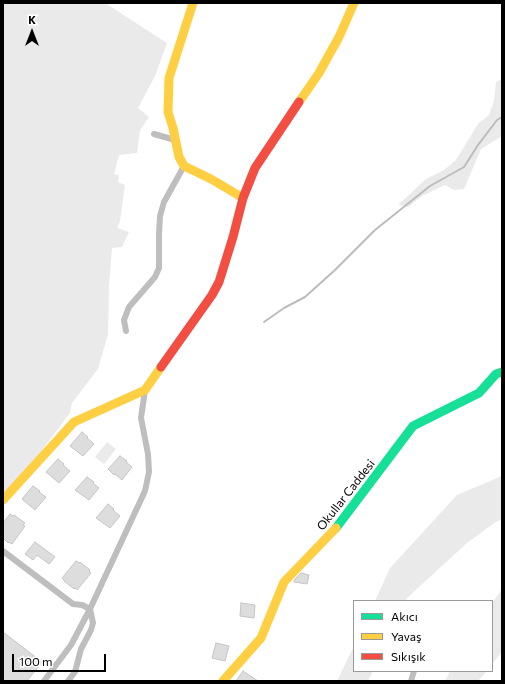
<!DOCTYPE html>
<html>
<head>
<meta charset="utf-8">
<style>
  body { margin:0 }
  #map { position:relative; width:505px; height:684px; overflow:hidden; background:#fff; font-family:Commissioner,sans-serif }
  canvas { display:block }
  .frame { position:absolute; inset:0; border:4px solid #000; pointer-events:none }
  .legend { position:absolute; left:353px; top:600px; width:140px; height:72px; box-sizing:border-box; background:#fff; border:1px solid #999; margin:0; padding:5px 7px; list-style:none; font-size:12px; color:#000 }
  .legend li { display:flex; align-items:center; gap:8px; height:20px }
  .legend b { width:20px; border:1px solid #999 }
  .north { position:absolute; left:12px; top:12px; width:40px; height:40px; -webkit-text-stroke:3px #fff; paint-order:stroke; rotate:0deg; font-size:11px; font-weight:700; line-height:16px; text-align:center; color:#000 }
  .north::after { content:''; display:block; margin:auto; width:14px; height:18px; background:#000; clip-path:polygon(50% 0,100% 100%,50% 72%,0 100%) }
  .scale { position:absolute; left:12px; top:654px; width:94px; height:18px; box-sizing:border-box; border:2px solid #000; border-top:0; padding-left:5px; font-size:12px; line-height:14px; white-space:nowrap; color:#000; -webkit-text-stroke:3px #fff; paint-order:stroke }
</style>
</head>
<body>
<div id="map">
<canvas width="505" height="684"></canvas>
<div class="frame"></div>
<ul class="legend">
<li><b style="height:5px;background:#16e098"></b>Akıcı</li>
<li><b style="height:5px;background:#ffcf43"></b>Yavaş</li>
<li><b style="height:5px;background:#f24e42"></b>Sıkışık</li>
</ul>
<div class="north">K</div>
<div class="scale">100 m</div>
</div>
<script>
const context = document.querySelector('canvas').getContext('2d');
context.lineJoin = 'round';
function fill(path, color) {
  context.fillStyle = color;
  context.fill(path, 'evenodd');
}
function toPath(rows) {
  const path = new Path2D();
  for (const r of rows) {
    path.moveTo(r[0], r[1]);
    for (let i = 2; i < r.length; i += 2) path.lineTo(r[i], r[i + 1]);
  }
  return path;
}
function strokePath(path, color, width, dash) {
  context.strokeStyle = color;
  context.lineWidth = width;
  context.lineCap = dash ? 'butt' : 'round';
  context.setLineDash(dash || []);
  context.stroke(path);
}
function write(font, color, halo, rows, align = 'center') {
  context.font = font + ' Commissioner,sans-serif';
  context.lineWidth = 4;
  context.setLineDash([]);
  context.textBaseline = 'middle';
  context.strokeStyle = halo;
  context.fillStyle = color;
  for (const [text, x, y, turn = 0] of rows) {
    context.save();
    context.translate(x, y);
    context.rotate((+turn || 0) * Math.PI / 180);
    context.textAlign = isNaN(turn) ? turn : align;
    if (halo) context.strokeText(text, 0, 0);
    context.fillText(text, 0, 0);
    context.restore();
  }
}
const green = toPath([
  [3,3,105,3,167,43,155,76,138,108,149,117,140,130,137,153,119,155,114,174,119,175,118,182,125,185,120,221,117,228,129,232,122,247,112,248,109,286,108,334,98,369,72,403,70,413,33,462,3,494],
  [502,79,502,136,481,149,464,189,454,190,445,185,422,196,408,207,398,205,426,179,444,170,456,160,478,124,489,115,494,100,496,82],
  [107,442,116,449,104,464,95,457],
  [502,476,502,519,496,522,467,543,407,598,405,601,375,601,390,568,457,495],
  [502,589,502,652,492,664,492,603],
  [354,646,354,671,373,671,368,681,337,681],
  [450,671,487,671,478,681,445,681]
]);
const stream = toPath([
  [264,322,284,308,305,297,335,270,375,230,430,186,464,167,478,145,497,120,502,117]
]);
const building = toPath([
  [82,432,88,437,87,438,94,444,83,456,70,446,82,432],
  [120,456,127,461,126,462,132,467,122,480,115,474,114,475,108,469,120,456],
  [58,459,64,464,63,465,70,471,59,483,46,472,58,459],
  [87,477,94,482,93,483,99,488,89,500,75,490,87,477],
  [33,486,40,491,39,492,46,497,35,510,22,499,33,486],
  [108,504,114,509,113,510,120,516,110,528,96,518,108,504],
  [10,514,13,516,14,515,25,523,23,525,25,526,12,544,9,542,8,543,3,538,3,523,10,514],
  [35,542,55,557,49,564,37,555,33,560,25,554,35,542],
  [76,561,79,563,80,562,90,570,89,571,91,573,77,590,75,588,74,589,64,581,64,580,62,578,76,561],
  [301,573,309,575,307,584,294,582,295,579,301,573],
  [241,603,255,605,254,618,240,616,241,603],
  [3,632,42,662,27,681,3,681,3,632],
  [216,643,229,646,225,661,212,658,216,643],
  [243,671,258,681,236,681,243,671]
]);
const street = toPath([
  [154,134,175,140],
  [126,331,124,320,129,307,155,277,159,268,159,234,160,216,164,202,184,166],
  [3,551,73,604,82,605,90,609,93,623,91,630,81,649,75,672,68,681],
  [44,681,71,645,90,609,145,491,149,472,148,454,141,418,145,390],
  [411,681,414,671]
]);
const fast = toPath([
  [336,528,413,426,479,393,496,374,502,372]
]);
const slow = toPath([
  [193,3,169,78,168,112,173,128,179,157,184,166,211,179,243,198],
  [299,102,319,73,339,37,354,3],
  [3,500,74,422,145,390,161,367],
  [223,681,261,638,284,582,336,528]
]);
const jam = toPath([
  [161,367,212,295,219,282,233,237,243,198,255,168,299,102]
]);
const streetNames = [
  ["Okullar Caddesi",346,495,-52]
];
fill(green, '#eaeaea');
strokePath(stream, '#bcbcbc', 2);
fill(building, '#ddd');
strokePath(building, '#c5c5c5', 1);
strokePath(street, '#bebebe', 6);
strokePath(fast, '#16e098', 9);
strokePath(slow, '#ffcf43', 9);
strokePath(jam, '#f24e42', 9);
write('12px', '#000', '#fff', streetNames);
</script>
</body>
</html>
